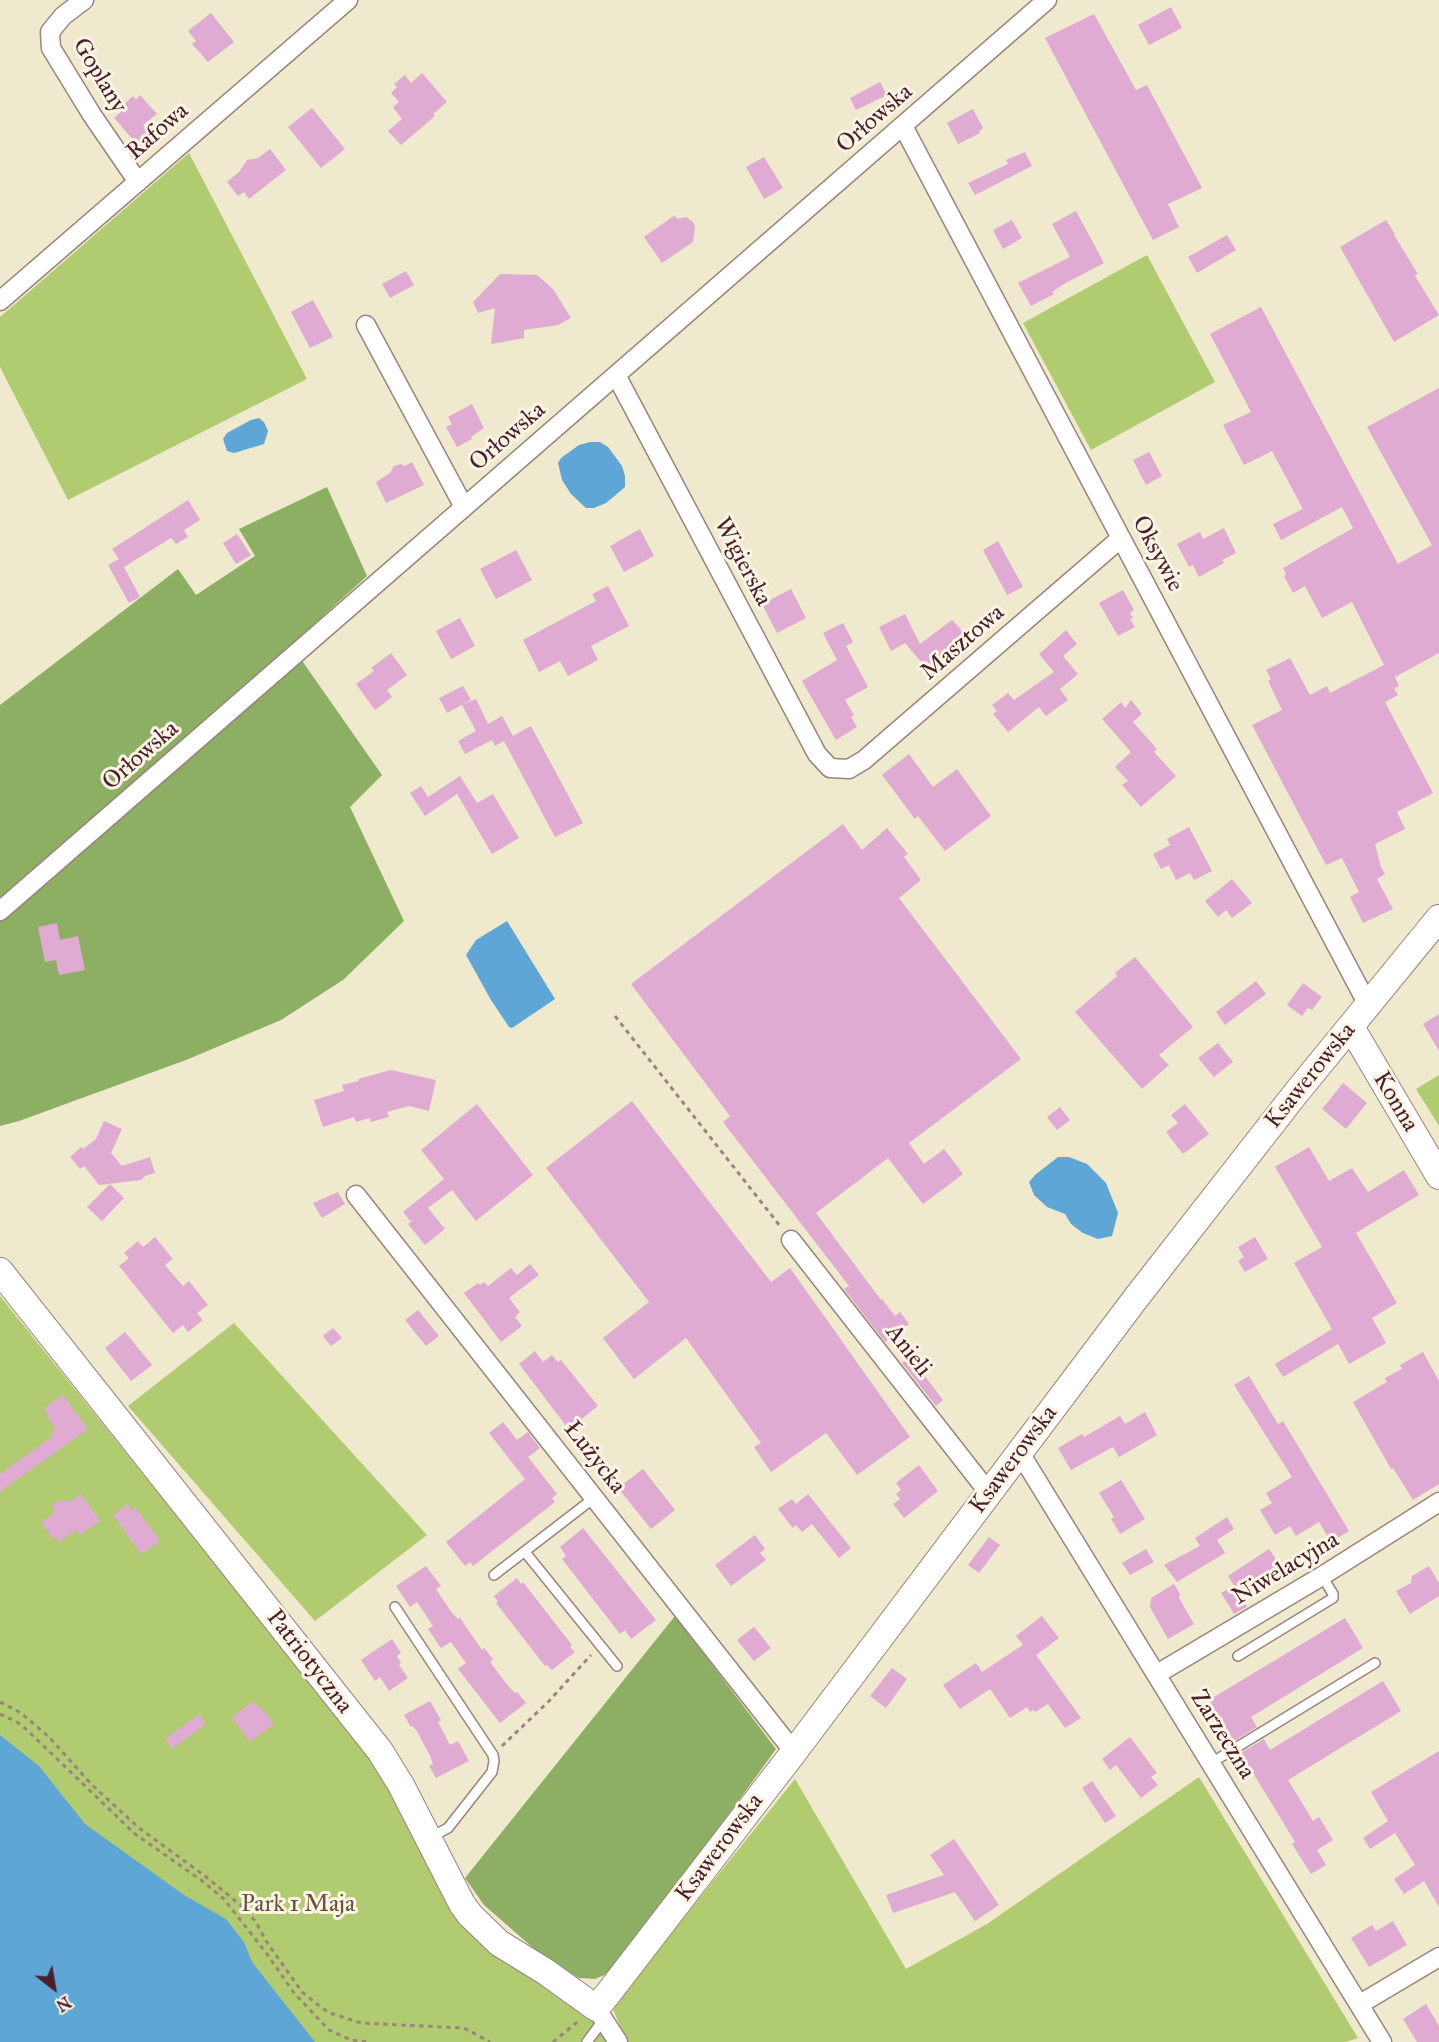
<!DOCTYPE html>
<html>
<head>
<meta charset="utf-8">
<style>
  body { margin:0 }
  #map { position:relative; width:1439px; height:2042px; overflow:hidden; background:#efe9cd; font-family:"IM FELL Great Primer",serif }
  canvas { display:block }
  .north { position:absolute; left:24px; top:1958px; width:60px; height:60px; -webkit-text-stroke:4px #fcf5e5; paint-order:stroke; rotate:149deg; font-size:16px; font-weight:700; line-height:24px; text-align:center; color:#4a1f2b }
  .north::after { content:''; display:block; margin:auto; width:21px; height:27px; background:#4a1f2b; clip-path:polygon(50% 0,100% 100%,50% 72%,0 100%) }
</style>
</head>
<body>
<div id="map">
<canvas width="1439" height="2042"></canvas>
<div class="north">N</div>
</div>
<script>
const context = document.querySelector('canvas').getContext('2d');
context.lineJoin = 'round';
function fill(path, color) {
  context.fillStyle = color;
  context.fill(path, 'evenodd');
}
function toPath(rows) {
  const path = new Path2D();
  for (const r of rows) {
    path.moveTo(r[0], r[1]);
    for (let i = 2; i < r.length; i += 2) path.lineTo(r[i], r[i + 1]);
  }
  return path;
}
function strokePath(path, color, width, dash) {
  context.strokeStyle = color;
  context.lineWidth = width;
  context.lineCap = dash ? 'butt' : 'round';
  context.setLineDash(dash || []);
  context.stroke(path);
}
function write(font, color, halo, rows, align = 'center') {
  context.font = font + ' "IM FELL Great Primer",serif';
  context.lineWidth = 6;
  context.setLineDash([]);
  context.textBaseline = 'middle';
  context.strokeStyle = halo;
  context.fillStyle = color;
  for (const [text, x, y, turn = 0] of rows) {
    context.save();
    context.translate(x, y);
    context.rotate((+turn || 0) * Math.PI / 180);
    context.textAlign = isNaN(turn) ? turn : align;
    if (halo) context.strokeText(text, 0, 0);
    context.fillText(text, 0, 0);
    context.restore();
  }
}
const green = toPath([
  [189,153,307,379,68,500,0,367,0,317],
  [1147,255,1215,382,1091,450,1023,323],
  [1439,1075,1439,1126,1416,1089],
  [0,1296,388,1779,451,1903,597,2022,610,2042,0,2042],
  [234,1323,427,1535,315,1621,128,1406],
  [1199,1777,1358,2038,1346,2042,627,2042,612,2007,795,1779,906,1969,987,1924]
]);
const forest = toPath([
  [327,487,367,576,291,645,382,775,350,807,404,921,343,980,281,1020,186,1060,19,1121,0,1126,0,705,178,569,196,595,255,556,239,529],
  [675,1616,776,1749,616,1970,595,1979,579,1978,547,1960,484,1905,465,1878]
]);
const water = toPath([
  [259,418,264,422,268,431,264,444,234,453,227,451,223,439,227,433,251,420],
  [590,442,600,442,608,447,622,466,625,476,625,487,606,503,594,508,586,508,571,494,562,480,558,463,561,458,579,445],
  [507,921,555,999,512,1028,509,1027,491,1000,466,955,476,940],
  [1058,1157,1069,1157,1087,1164,1106,1183,1118,1213,1112,1236,1098,1239,1083,1233,1071,1224,1065,1214,1047,1207,1034,1195,1029,1182,1035,1175],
  [0,1735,39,1766,85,1824,184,1895,226,1919,244,1942,252,1962,315,2042,0,2042]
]);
const building = toPath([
  [1171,7,1182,28,1149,45,1138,25],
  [211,13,234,42,208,62,192,44,196,41,188,31],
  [1094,14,1136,90,1147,85,1202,188,1168,204,1179,227,1153,240,1045,38],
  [422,73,447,102,433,114,435,116,401,145,388,131,402,119,393,107,399,102,391,93,397,87,394,84,405,75,411,83],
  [880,82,887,95,856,110,850,98],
  [140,95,157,114,143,125,155,140,142,150,114,118,121,112,119,109,133,96,136,100],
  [312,108,345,149,321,168,288,127],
  [973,109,983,128,979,131,980,133,958,144,947,123],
  [270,149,286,170,249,199,244,192,238,196,227,182,239,172,247,160,258,158],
  [1025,152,1032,166,975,195,968,183,1008,164,1006,160],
  [764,157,783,188,764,199,746,167],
  [1076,211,1104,263,1064,284,1052,292,1054,294,1031,306,1018,283,1070,257,1052,224],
  [675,215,677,219,686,217,693,222,695,226,693,242,662,263,644,237],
  [1012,220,1022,238,1003,249,993,230],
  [1386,220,1395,234,1394,235,1418,274,1415,276,1439,315,1394,342,1340,247],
  [1227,235,1236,250,1197,273,1188,257],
  [406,271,414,285,390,298,382,284],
  [500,274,537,275,553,289,571,318,558,325,524,330,524,338,491,344,495,308,478,313,473,302],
  [313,300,333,337,310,348,291,312],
  [1261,307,1398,564,1432,545,1367,427,1439,388,1439,653,1395,677,1399,686,1394,688,1398,695,1385,702,1433,793,1397,812,1405,829,1375,844,1381,867,1385,874,1377,879,1393,909,1363,923,1350,897,1359,892,1342,858,1326,865,1252,725,1282,710,1268,681,1271,679,1266,670,1290,658,1310,695,1327,686,1330,693,1384,665,1352,602,1322,618,1305,586,1293,593,1284,576,1286,574,1283,568,1353,528,1342,507,1281,540,1273,524,1303,509,1272,451,1244,465,1223,425,1251,412,1210,334],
  [472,404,484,428,471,437,472,439,457,447,446,427,452,424,448,417],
  [1149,452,1162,476,1146,485,1133,460],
  [412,462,424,485,386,503,376,482,390,473,394,466,401,464,405,466],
  [188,500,200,520,184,530,188,537,176,544,171,538,124,567,140,597,129,603,108,565,119,559,112,549],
  [1224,528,1236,553,1222,560,1224,563,1199,577,1193,565,1189,567,1177,544,1200,532,1203,539],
  [640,529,654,556,624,572,610,546],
  [237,534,251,555,236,564,223,543],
  [998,541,1023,587,1007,595,983,550],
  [516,550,532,580,496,599,480,569],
  [608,586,629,626,591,646,598,660,568,676,560,661,539,672,523,640,596,601,592,594],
  [791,589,806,618,777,633,762,604],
  [1123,590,1134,610,1130,613,1133,618,1130,619,1135,627,1118,636,1099,603],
  [905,614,920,644,952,620,967,636,928,670,905,643,891,651,879,627],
  [460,618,475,646,451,659,436,631],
  [843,623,853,642,846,646,868,687,845,700,854,715,851,717,857,727,836,740,802,681,837,660,823,633],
  [1066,630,1077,644,1063,656,1078,674,1060,689,1068,700,1046,716,1039,707,1008,732,993,714,997,711,992,705,1008,693,1014,700,1054,672,1039,654],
  [391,653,407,675,387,690,392,697,375,710,356,684,374,671,371,668],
  [463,686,471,700,462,705,476,699,488,724,502,716,513,736,511,737,531,726,583,823,555,837,504,741,495,746,492,740,465,754,458,741,476,731,462,705,447,713,439,698],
  [1131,700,1142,714,1133,722,1157,749,1154,752,1176,776,1141,807,1122,785,1128,781,1115,767,1131,752,1102,719,1121,702,1125,708],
  [909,754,933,787,957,769,991,816,945,851,918,816,915,819,882,775],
  [460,776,477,803,493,794,519,838,492,854,457,794,425,816,410,793,421,786,428,797],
  [843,824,862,850,887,828,908,854,904,857,921,880,899,898,1021,1059,909,1143,924,1164,944,1149,963,1174,923,1204,888,1158,816,1213,881,1300,882,1299,895,1316,900,1312,909,1324,885,1342,844,1289,849,1286,723,1122,730,1116,631,984],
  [1189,827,1212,871,1194,880,1190,873,1176,880,1169,865,1161,869,1153,854,1170,845,1167,839],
  [1232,879,1252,903,1232,918,1226,910,1218,917,1205,901],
  [57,923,60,940,78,936,85,970,59,975,56,960,45,962,38,927],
  [1135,957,1193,1027,1159,1055,1169,1065,1142,1089,1075,1012,1117,976,1115,973],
  [1256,981,1266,994,1225,1025,1216,1012],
  [1303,983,1322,997,1312,1010,1308,1008,1302,1016,1287,1005],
  [1439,1014,1439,1051,1423,1024],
  [1218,1043,1233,1062,1214,1077,1198,1058],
  [391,1070,436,1080,429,1111,409,1106,387,1112,389,1117,371,1122,370,1118,356,1122,354,1117,323,1127,314,1100,344,1091,342,1085,359,1081,358,1079],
  [1343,1083,1367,1103,1346,1129,1322,1109],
  [632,1101,771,1282,790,1268,910,1437,857,1475,826,1433,771,1472,754,1447,761,1443,686,1338,634,1379,603,1338,649,1302,546,1168],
  [477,1104,533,1175,476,1221,452,1190,428,1208,445,1229,425,1245,408,1224,414,1219,410,1221,403,1212,444,1179,421,1150],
  [1185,1104,1209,1134,1183,1154,1166,1132,1178,1123,1171,1115],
  [1060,1107,1070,1120,1057,1130,1047,1117],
  [104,1121,122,1129,111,1153,122,1166,150,1157,155,1173,145,1176,141,1180,99,1185,84,1166,80,1169,70,1157,81,1147,83,1149,96,1139],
  [1309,1147,1329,1181,1352,1168,1368,1192,1404,1170,1419,1195,1356,1233,1397,1303,1372,1318,1386,1343,1349,1364,1338,1344,1283,1377,1275,1364,1332,1329,1294,1263,1322,1247,1275,1167],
  [110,1184,124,1198,102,1221,87,1207],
  [338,1192,345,1204,322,1218,313,1203],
  [155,1237,173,1259,165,1265,183,1286,189,1281,208,1305,197,1313,203,1320,188,1332,183,1325,173,1333,119,1266,129,1258,124,1253,138,1241,143,1247],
  [1255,1237,1268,1259,1245,1272,1238,1261,1244,1257,1238,1247],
  [530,1264,539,1275,509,1298,520,1312,515,1317,522,1326,501,1342,464,1293,478,1283,480,1285,484,1282,488,1286,511,1268,517,1275],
  [418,1310,439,1336,426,1346,405,1320],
  [333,1328,342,1338,331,1346,323,1336],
  [125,1332,152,1365,131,1381,105,1348],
  [535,1351,543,1362,552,1355,558,1362,561,1360,598,1406,578,1422,576,1420,567,1427,519,1364],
  [916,1352,930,1370,924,1375,943,1400,936,1406,902,1363],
  [1423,1352,1439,1381,1439,1484,1413,1500,1393,1468,1391,1469,1353,1402,1387,1382,1385,1378,1402,1369,1400,1365],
  [1249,1376,1278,1424,1283,1421,1349,1531,1331,1542,1319,1522,1296,1536,1290,1526,1275,1535,1260,1510,1272,1503,1266,1493,1292,1477,1234,1385],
  [63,1395,88,1429,0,1492,0,1474,53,1436,51,1433,56,1429,47,1417,49,1416,44,1408],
  [1145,1412,1157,1435,1119,1457,1113,1447,1071,1470,1058,1448,1082,1434,1084,1437,1120,1416,1125,1424],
  [503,1422,517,1440,528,1432,540,1448,528,1457,557,1494,552,1498,555,1502,473,1566,470,1562,465,1566,446,1542,525,1479,489,1433],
  [919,1465,938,1491,904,1518,893,1504,900,1499,896,1494,901,1490,896,1483],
  [643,1469,675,1510,651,1529,618,1488],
  [1121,1480,1145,1519,1120,1534,1111,1519,1114,1517,1099,1493],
  [81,1494,100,1521,80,1535,76,1530,59,1542,56,1537,53,1539,41,1522,55,1513,52,1506,58,1501,71,1501],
  [808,1494,851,1548,839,1558,812,1524,802,1532,796,1525,793,1528,778,1509,792,1499,796,1504],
  [128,1504,132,1510,135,1507,160,1541,141,1554,113,1515],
  [1227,1517,1234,1529,1217,1540,1225,1553,1177,1582,1164,1565,1200,1546,1195,1538],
  [583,1528,656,1620,631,1639,625,1630,620,1634,562,1559,566,1556,560,1547],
  [755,1535,765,1549,760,1553,766,1560,731,1586,715,1565],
  [989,1537,1000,1545,979,1573,968,1565],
  [1146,1549,1154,1562,1130,1575,1122,1563],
  [1269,1549,1282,1568,1240,1595,1228,1576],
  [426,1566,441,1586,436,1589,452,1613,458,1619,460,1618,482,1650,484,1648,493,1659,490,1662,509,1687,515,1693,517,1692,526,1703,500,1723,458,1669,466,1663,451,1642,441,1648,428,1629,433,1626,417,1602,410,1607,396,1586],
  [1429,1566,1439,1583,1439,1596,1410,1614,1396,1591,1411,1583,1412,1576],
  [517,1578,521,1584,523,1582,572,1645,570,1647,575,1652,552,1670,547,1665,545,1666,496,1603,498,1602,494,1596],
  [1174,1584,1180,1594,1179,1598,1194,1624,1168,1639,1150,1607,1151,1598],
  [1234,1586,1247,1607,1234,1614,1221,1593],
  [1042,1616,1059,1638,1036,1655,1081,1718,1065,1728,1048,1704,1035,1712,1033,1710,1030,1712,1027,1707,1010,1718,990,1689,960,1709,943,1685,976,1663,982,1672,1023,1645,1016,1636],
  [1345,1618,1363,1648,1251,1717,1257,1727,1234,1741,1209,1700],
  [754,1627,771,1648,754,1661,737,1640],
  [392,1639,401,1653,397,1656,401,1663,399,1665,408,1678,389,1691,380,1677,375,1681,361,1660],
  [892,1668,907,1679,886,1708,870,1696],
  [1383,1681,1401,1711,1288,1780,1313,1821,1319,1817,1333,1840,1317,1850,1326,1865,1311,1874,1292,1844,1295,1842,1241,1753,1264,1739,1270,1750],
  [254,1701,259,1708,261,1707,274,1724,250,1742,232,1717],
  [430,1701,441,1720,438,1722,450,1745,458,1741,469,1761,436,1778,429,1766,433,1764,430,1756,418,1733,413,1726,411,1727,404,1715],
  [199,1714,206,1724,172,1749,165,1739],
  [1130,1737,1157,1773,1151,1777,1158,1785,1141,1798,1116,1765,1110,1770,1102,1759],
  [1439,1751,1439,1907,1424,1881,1404,1894,1394,1879,1415,1865,1395,1833,1370,1849,1363,1838,1388,1821,1371,1792],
  [1092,1781,1116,1816,1105,1823,1082,1788],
  [954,1839,999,1905,975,1921,955,1892,893,1913,886,1895,944,1875,930,1855],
  [1393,1921,1407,1945,1369,1967,1351,1938,1372,1925,1376,1931],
  [1426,2004,1439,2026,1439,2042,1417,2042,1403,2019]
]);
const path = toPath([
  [615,1016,780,1226],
  [0,1702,21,1713,49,1737,91,1784,139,1828,205,1876,244,1908,256,1922,266,1941,302,1992,322,2008,330,2013,361,2023,464,2028,490,2042],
  [0,1714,17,1722,27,1730,135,1834,201,1880,224,1899,267,1954,294,1993,329,2030,351,2040,370,2042],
  [502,1746,549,1701,591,1655],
  [553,2042,580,2020]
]);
const lane = toPath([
  [525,1552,617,1666],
  [494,1575,594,1498],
  [395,1607,493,1755,494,1761,492,1772,448,1828,431,1837],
  [1238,1656,1333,1598,1333,1594,1322,1576],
  [1211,1763,1375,1663],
  [587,2042,604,2019]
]);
const street = toPath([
  [84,0,63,16,50,32,51,48,92,115,138,182],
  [903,126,1368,1005],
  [0,301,348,0],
  [366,325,464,507],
  [616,375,817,754,830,768,849,769,864,760,1121,538],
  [0,911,1047,0],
  [356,1195,794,1752],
  [791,1240,989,1493],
  [1020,1453,1382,2042],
  [1157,1674,1322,1576,1439,1502],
  [1360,2004,1439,1957],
  [596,2008,618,2042]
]);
const secondary = toPath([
  [1351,1027,1439,1176],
  [0,1271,380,1751,401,1785,462,1904,470,1915,499,1943,546,1972,596,2008,607,1995,794,1752,1136,1298,1296,1093,1439,918]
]);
const streetNames = [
  ["Goplany",99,76,59],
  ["Orłowska",875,119,-41],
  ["Rafowa",158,132,-41],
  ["Orłowska",508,437,-41],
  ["Oksywie",1157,554,62],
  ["Wigierska",742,562,62],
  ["Masztowa",963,643,-41],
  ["Orłowska",141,756,-41],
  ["Ksawerowska",1311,1076,-51],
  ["Konna",1395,1102,59],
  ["Anieli",908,1351,52],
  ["Łużycka",594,1458,52],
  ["Ksawerowska",1014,1460,-53],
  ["Niwelacyjna",1286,1569,-31],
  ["Patriotyczna",309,1662,52],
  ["Zarzeczna",1222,1735,58],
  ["Ksawerowska",720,1848,-53]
];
const parkNames = [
  ["Park 1 Maja",298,1905]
];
fill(green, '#b1cb71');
fill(forest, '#8caf63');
fill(water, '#5ea6d5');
fill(building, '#dfabd3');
strokePath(lane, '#9c847c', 12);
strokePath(street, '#9c847c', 21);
strokePath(secondary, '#9c847c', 28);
strokePath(path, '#9c847c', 3, [4.5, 4.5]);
strokePath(lane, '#fff', 9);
strokePath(street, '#fff', 18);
strokePath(secondary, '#fff', 26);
write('24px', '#4a1f2b', '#fcf5e5', streetNames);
write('24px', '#695340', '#fcf5e5', parkNames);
</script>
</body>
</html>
